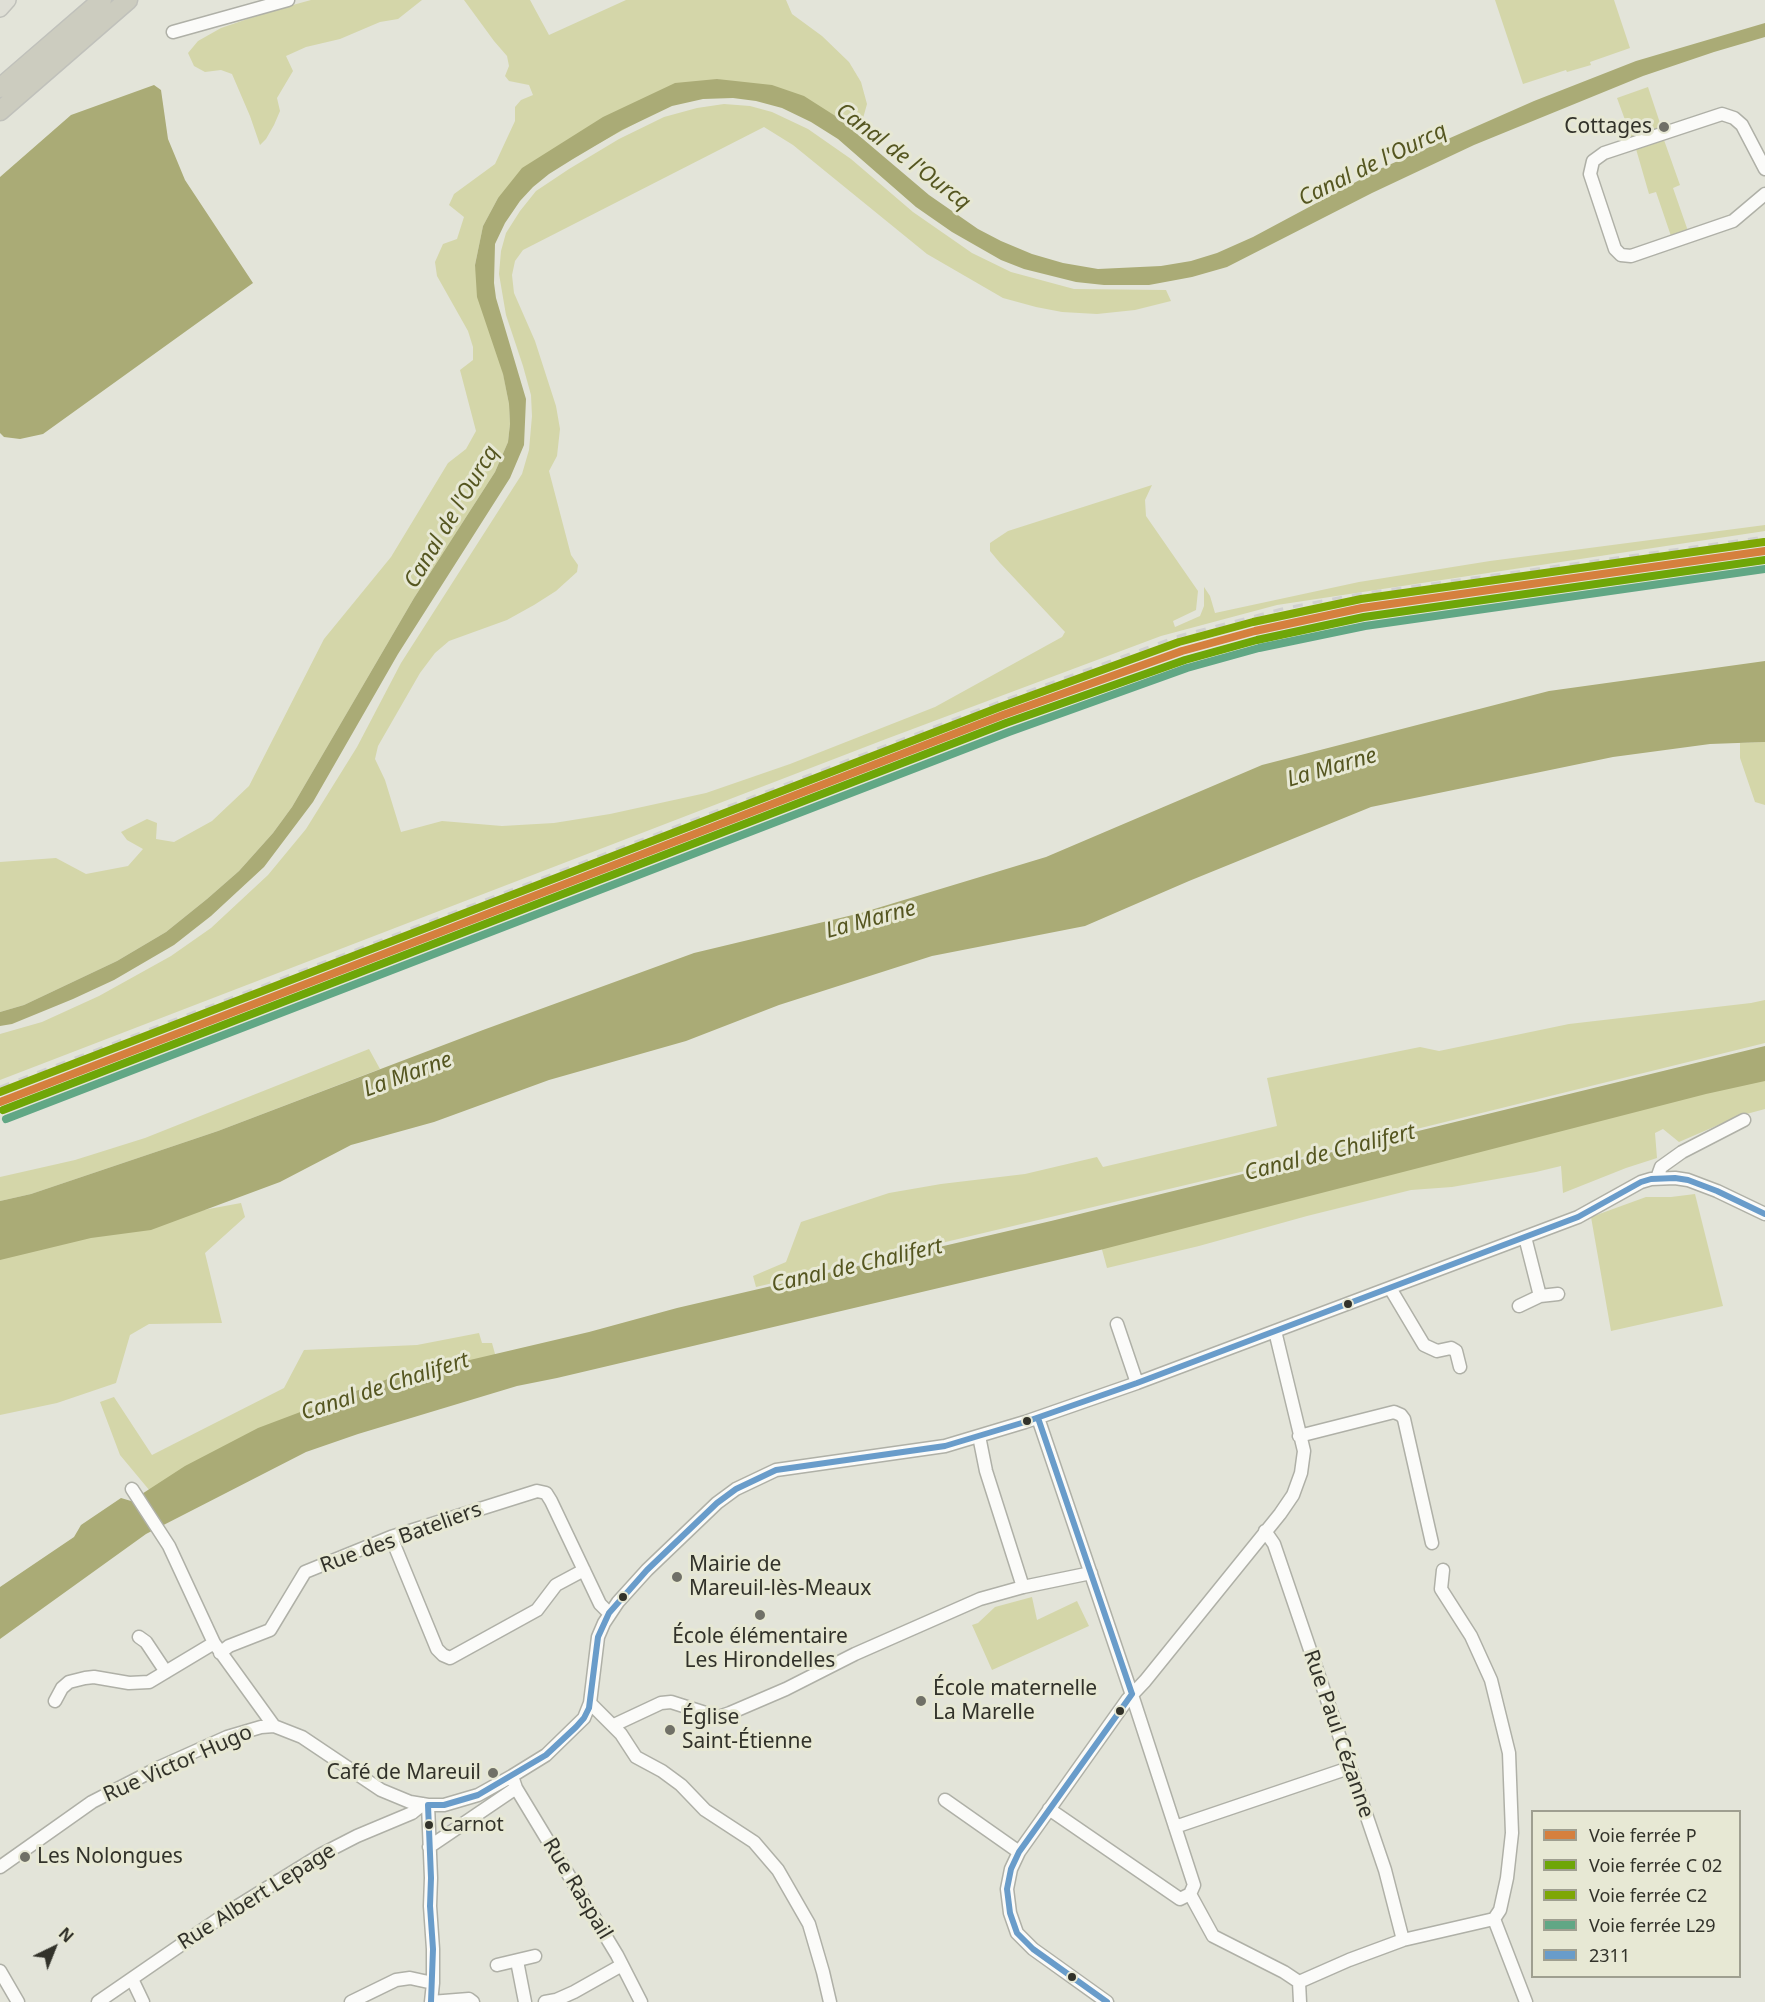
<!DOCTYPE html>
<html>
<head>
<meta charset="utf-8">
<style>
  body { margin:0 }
  #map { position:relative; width:1765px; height:2002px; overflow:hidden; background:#e3e4d9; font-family:"Noto Sans",sans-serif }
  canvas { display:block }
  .legend { position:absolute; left:1531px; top:1810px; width:210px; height:168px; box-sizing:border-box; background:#e7e8d4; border:2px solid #9f9f90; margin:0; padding:8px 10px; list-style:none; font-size:18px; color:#32322a }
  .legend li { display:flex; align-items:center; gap:12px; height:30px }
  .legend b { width:30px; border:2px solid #9f9f90 }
  .north { position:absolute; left:24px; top:1918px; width:60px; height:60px; -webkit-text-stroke:4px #e7e8d4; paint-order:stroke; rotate:43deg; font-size:16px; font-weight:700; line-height:24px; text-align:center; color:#32322a }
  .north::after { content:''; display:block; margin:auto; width:21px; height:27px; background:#32322a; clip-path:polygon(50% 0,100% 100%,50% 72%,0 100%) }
</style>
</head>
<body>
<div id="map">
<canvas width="1765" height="2002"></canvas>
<ul class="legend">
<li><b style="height:8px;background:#d5803e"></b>Voie ferrée P</li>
<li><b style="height:8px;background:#6ea608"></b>Voie ferrée C 02</li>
<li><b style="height:8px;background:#7ea706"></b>Voie ferrée C2</li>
<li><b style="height:8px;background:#61a785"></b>Voie ferrée L29</li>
<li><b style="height:8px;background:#699cca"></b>2311</li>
</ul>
<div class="north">N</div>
</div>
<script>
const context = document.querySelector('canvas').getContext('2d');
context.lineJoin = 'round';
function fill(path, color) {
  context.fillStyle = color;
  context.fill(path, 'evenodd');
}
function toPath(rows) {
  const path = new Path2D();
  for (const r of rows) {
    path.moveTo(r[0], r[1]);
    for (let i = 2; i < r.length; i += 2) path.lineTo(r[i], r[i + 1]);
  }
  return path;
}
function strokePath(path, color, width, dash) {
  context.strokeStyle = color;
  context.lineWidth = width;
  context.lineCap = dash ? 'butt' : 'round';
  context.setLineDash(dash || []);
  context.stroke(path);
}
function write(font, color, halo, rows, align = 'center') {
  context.font = font + ' "Noto Sans",sans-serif';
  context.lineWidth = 6;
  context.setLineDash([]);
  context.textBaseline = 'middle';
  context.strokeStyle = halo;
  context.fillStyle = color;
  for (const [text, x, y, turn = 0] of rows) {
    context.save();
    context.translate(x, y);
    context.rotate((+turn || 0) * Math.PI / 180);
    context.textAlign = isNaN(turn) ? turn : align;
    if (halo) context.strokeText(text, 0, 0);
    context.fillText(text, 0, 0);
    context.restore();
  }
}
const green = toPath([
  [311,0,422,0,398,19,380,22,340,39,306,47,286,56,293,71,277,98,280,111,274,125,266,139,260,145,250,116,232,74,221,70,205,72,194,66,188,53,198,41,221,28,271,11],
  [464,0,530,0,549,35,626,0,786,0,792,14,822,36,849,62,861,82,867,104,862,122,856,132,837,117,717,79,498,198,483,226,475,265,503,373,509,404,510,424,508,442,495,472,414,598,292,807,273,833,239,871,207,899,166,932,117,961,24,1005,0,1012,0,862,56,858,86,874,128,866,143,849,127,840,121,832,147,819,157,823,156,839,174,842,212,821,249,786,324,639,391,557,448,463,466,449,476,431,460,370,473,360,473,347,468,331,437,276,435,262,443,244,457,239,464,217,449,205,454,194,495,164,515,121,515,107,521,100,533,95,529,85,509,81,505,76,509,66,507,56,494,41],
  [1495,0,1614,0,1630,48,1590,62,1591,65,1567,72,1566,70,1523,84],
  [1648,87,1662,129,1632,139,1617,98],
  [724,104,750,106,772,112,808,129,851,159,913,212,972,253,1011,272,1074,289,1166,290,1171,301,1135,310,1097,314,1062,312,1036,307,1003,298,927,254,793,145,764,127,523,250,515,261,512,275,514,293,535,341,556,406,560,429,557,456,549,471,571,555,578,565,577,572,556,591,534,605,507,620,449,641,435,653,420,673,378,746,375,759,385,780,401,832,442,821,502,826,554,823,610,814,706,793,790,764,935,707,1062,637,1065,632,1000,563,990,551,990,543,1008,531,1152,485,1145,500,1146,516,1198,591,1196,610,1173,621,1175,627,1200,616,1204,606,1204,587,1210,596,1215,613,1359,582,1490,561,1765,525,1765,531,1277,605,1161,636,886,739,0,1080,0,1034,42,1022,99,996,171,956,211,928,268,875,306,829,357,747,401,663,522,474,529,450,532,416,531,395,523,366,506,315,499,274,501,251,506,233,520,211,536,191,569,169,619,139,664,117,697,108],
  [1664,140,1680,185,1673,188,1688,231,1671,236,1656,192,1649,194,1636,149],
  [1765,742,1765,805,1755,802,1740,758,1740,743],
  [1765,1000,1765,1043,1291,1160,756,1287,753,1276,786,1262,801,1222,889,1193,941,1184,1025,1174,1097,1157,1103,1167,1277,1126,1267,1078,1420,1047,1439,1051,1569,1024,1751,1003],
  [369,1049,380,1069,218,1131,31,1194,0,1201,0,1177,75,1160,145,1138],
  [1765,1077,1765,1109,1739,1116,1679,1142,1663,1129,1655,1133,1657,1158,1626,1168,1563,1193,1561,1166,1536,1172,1452,1187,1411,1190,1307,1216,1199,1246,1107,1268,1101,1246],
  [1695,1194,1723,1306,1611,1331,1591,1217,1646,1197,1671,1197],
  [241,1203,245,1217,205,1253,222,1323,149,1324,130,1335,116,1383,57,1403,0,1415,0,1253,106,1228],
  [479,1333,482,1343,492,1343,497,1361,150,1491,120,1455,100,1402,114,1397,152,1455,284,1388,304,1350,417,1345],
  [1032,1597,1037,1620,1077,1601,1089,1626,992,1670,972,1625,978,1623,995,1607]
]);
const water = toPath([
  [1765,23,1765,37,1714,52,1643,76,1474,145,1372,193,1227,267,1192,277,1149,285,1104,285,1076,282,1024,269,1001,260,952,232,916,207,838,139,811,122,782,108,756,101,733,98,703,99,672,106,622,130,573,159,549,174,533,187,520,201,505,223,495,244,494,283,496,298,526,399,524,445,510,478,398,654,313,802,264,867,211,916,174,945,114,980,73,999,12,1024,0,1026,0,1012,24,1005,117,961,166,932,207,899,239,871,273,833,292,807,414,598,495,472,508,442,510,424,509,404,503,374,477,297,475,265,483,226,498,198,522,168,603,117,675,83,717,79,772,85,804,96,837,117,929,195,978,229,1001,241,1032,254,1063,263,1098,269,1161,266,1191,261,1217,253,1253,237,1382,168,1534,101,1636,61],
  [154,85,161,90,168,139,185,180,253,283,43,434,20,439,4,437,0,433,0,177,71,115],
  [1765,661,1765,742,1710,744,1613,757,1371,807,1189,881,1085,926,932,956,779,1005,686,1041,549,1080,434,1122,351,1145,280,1182,151,1230,91,1238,0,1260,0,1201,31,1194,218,1131,483,1030,694,953,861,913,1046,857,1262,765,1549,691],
  [1765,1046,1765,1081,1706,1094,1100,1250,557,1378,517,1386,358,1434,306,1452,146,1534,0,1639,0,1587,74,1537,81,1525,121,1498,131,1501,185,1466,258,1428,401,1374,457,1363,589,1332,677,1308,1051,1221]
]);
const minor = toPath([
  [173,32,288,0],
  [1765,169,1742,125,1734,118,1722,114,1604,153,1593,161,1590,174,1615,249,1621,255,1631,256,1733,221,1765,194],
  [1657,1178,1661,1167,1682,1152,1744,1120],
  [1390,1288,1424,1345,1437,1351,1451,1348,1456,1351,1460,1367],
  [1540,1296,1558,1294],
  [1519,1306,1540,1296,1525,1237],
  [1117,1324,1137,1383],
  [1038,1418,1134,1701,1194,1885,1190,1894],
  [979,1436,986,1471,1023,1587],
  [1299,1436,1394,1412,1401,1415,1404,1419,1432,1543],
  [132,1489,169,1546,214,1643,274,1726],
  [1265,1531,1274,1544,1385,1870,1403,1940],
  [391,1537,437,1649,443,1655,450,1658,537,1610,556,1585,584,1570],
  [1443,1570,1441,1589,1471,1636,1491,1680,1509,1753,1512,1833,1507,1878,1500,1910,1494,1919],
  [139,1637,146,1642,166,1672],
  [220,1653,229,1646,270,1630,305,1572,391,1537,537,1491,546,1493,551,1501,600,1604,609,1613],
  [55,1701,62,1688,69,1682,85,1678,94,1677,129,1683,149,1682,214,1643],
  [590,1703,621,1734,636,1757,662,1771,681,1785,705,1810,754,1842,778,1870,809,1924,823,1972,830,2002],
  [614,1725,661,1703,671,1702,718,1717,730,1713,786,1689,855,1654,980,1599,1023,1587,1091,1573],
  [512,1776,516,1788,617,1955,641,2002],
  [945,1800,1019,1852],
  [428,1805,431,1878,430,1906,433,1949,433,1983,431,2002],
  [1049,1809,1180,1899,1190,1894],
  [1175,1827,1349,1768],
  [429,1847,516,1788],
  [0,1867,92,1802,160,1767,227,1737,261,1727,274,1726,302,1737,381,1790,410,1802,428,1805,444,1805,478,1795,512,1776,546,1755,584,1718,590,1703,598,1637,604,1623,618,1602,647,1570,717,1503,736,1489,776,1470,945,1446,1025,1422,1137,1383,1578,1217,1641,1182,1651,1179,1675,1178,1688,1180,1717,1191,1765,1214],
  [1190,1894,1213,1936,1284,1972,1299,1982],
  [517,1961,525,2002],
  [497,1965,535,1956],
  [0,1971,18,2002],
  [132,1979,143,2002],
  [1299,1982,1349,1960,1403,1940,1494,1919,1526,2002],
  [1299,1982,1300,2002],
  [98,2002,233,1909,322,1854,357,1836,412,1813,423,1804],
  [351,2002,396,1980,410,1978,433,1983],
  [431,2002,469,1999,473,2002],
  [545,2002,556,2000,574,1992,622,1965],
  [1107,2002,1033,1949,1017,1933,1010,1913,1007,1889,1011,1869,1019,1852,1127,1700,1145,1681,1280,1514,1293,1495,1301,1473,1304,1451,1275,1331]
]);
const major = toPath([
  [0,9,8,0]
]);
const highway = toPath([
  [0,88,102,0],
  [0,111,128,0]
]);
const rail = toPath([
  [0,1087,999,702,1179,636,1286,608,1359,594,1765,537],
  [0,1110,1006,723,1184,659,1257,639,1363,616,1765,560]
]);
const bus1 = toPath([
  [1038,1418,1132,1694],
  [428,1805,444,1805,478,1795,546,1755,576,1727,584,1718,589,1708,598,1637,609,1613,647,1570,717,1503,736,1489,776,1470,945,1446,1025,1422,1137,1383,1578,1217,1641,1182,1651,1179,1675,1178,1688,1180,1717,1191,1765,1214],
  [428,1805,431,1878,430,1906,433,1949,431,2002],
  [1107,2002,1033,1949,1017,1933,1010,1913,1007,1889,1011,1869,1019,1852,1132,1694]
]);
const rail1 = toPath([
  [0,1102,1003,715,1182,651,1255,631,1362,608,1765,551]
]);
const rail2 = toPath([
  [3,1110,1006,723,1185,660,1257,640,1364,617,1765,560]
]);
const rail3 = toPath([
  [0,1092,1000,707,1179,642,1253,622,1361,599,1764,542]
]);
const rail4 = toPath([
  [6,1119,1009,732,1187,668,1259,648,1365,626,1765,569]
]);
const markers = [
  [1664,127,6,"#707067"],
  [1348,1304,5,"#32322a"],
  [1027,1421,5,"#32322a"],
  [677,1577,6,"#707067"],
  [623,1597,5,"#32322a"],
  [760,1615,6,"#707067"],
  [921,1701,6,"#707067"],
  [1120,1711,5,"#32322a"],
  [670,1730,6,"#707067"],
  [493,1773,6,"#707067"],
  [429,1825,5,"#32322a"],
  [25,1857,6,"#707067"],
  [1072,1977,5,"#32322a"]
];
const busNames = [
  ["Carnot",440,1825]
];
const poiNames = [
  ["Cottages",1652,127,"right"],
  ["Mairie de",689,1565],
  ["Mareuil-lès-Meaux",689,1589],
  ["École élémentaire",760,1637,"center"],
  ["Les Hirondelles",760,1661,"center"],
  ["École maternelle",933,1689],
  ["La Marelle",933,1713],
  ["Église",682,1718],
  ["Saint-Étienne",682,1742],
  ["Café de Mareuil",481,1773,"right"],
  ["Les Nolongues",37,1857]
];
const streetNames = [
  ["Rue des Bateliers",401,1538,-20],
  ["Rue Paul Cézanne",1338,1734,71],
  ["Rue Victor Hugo",178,1764,-24],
  ["Rue Raspail",577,1889,59],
  ["Rue Albert Lepage",257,1897,-32]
];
const waterNames = [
  ["Canal de l'Ourcq",903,157,37],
  ["Canal de l'Ourcq",1373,165,-26],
  ["Canal de l'Ourcq",452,517,-59],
  ["La Marne",1332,768,-16],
  ["La Marne",871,920,-15],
  ["La Marne",408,1075,-20],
  ["Canal de Chalifert",1330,1153,-14],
  ["Canal de Chalifert",857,1266,-13],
  ["Canal de Chalifert",385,1387,-18]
];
fill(green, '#d4d6a9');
fill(water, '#aaab76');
strokePath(minor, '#afb0a7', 15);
strokePath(major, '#c0c1bb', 18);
strokePath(highway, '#c0c1bb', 21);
strokePath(minor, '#fbfbf9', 12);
strokePath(major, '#dfdfd6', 15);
strokePath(highway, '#ccccbf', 18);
strokePath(rail, '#d1d1cf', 3, [10, 10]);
strokePath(bus1, '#699cca', 6);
strokePath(rail1, '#d5803e', 8);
strokePath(rail2, '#6ea608', 8);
strokePath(rail3, '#7ea706', 8);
strokePath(rail4, '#61a785', 8);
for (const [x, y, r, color] of markers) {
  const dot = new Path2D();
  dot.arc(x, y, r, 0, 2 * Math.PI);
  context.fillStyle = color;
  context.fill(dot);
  strokePath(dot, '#e7e8d4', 2);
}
write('20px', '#32322a', '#e7e8d4', busNames, 'left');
write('21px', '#32322a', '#e7e8d4', poiNames, 'left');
write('21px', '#32322a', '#e7e8d4', streetNames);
write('italic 22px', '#555620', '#e7e8d4', waterNames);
</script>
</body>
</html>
